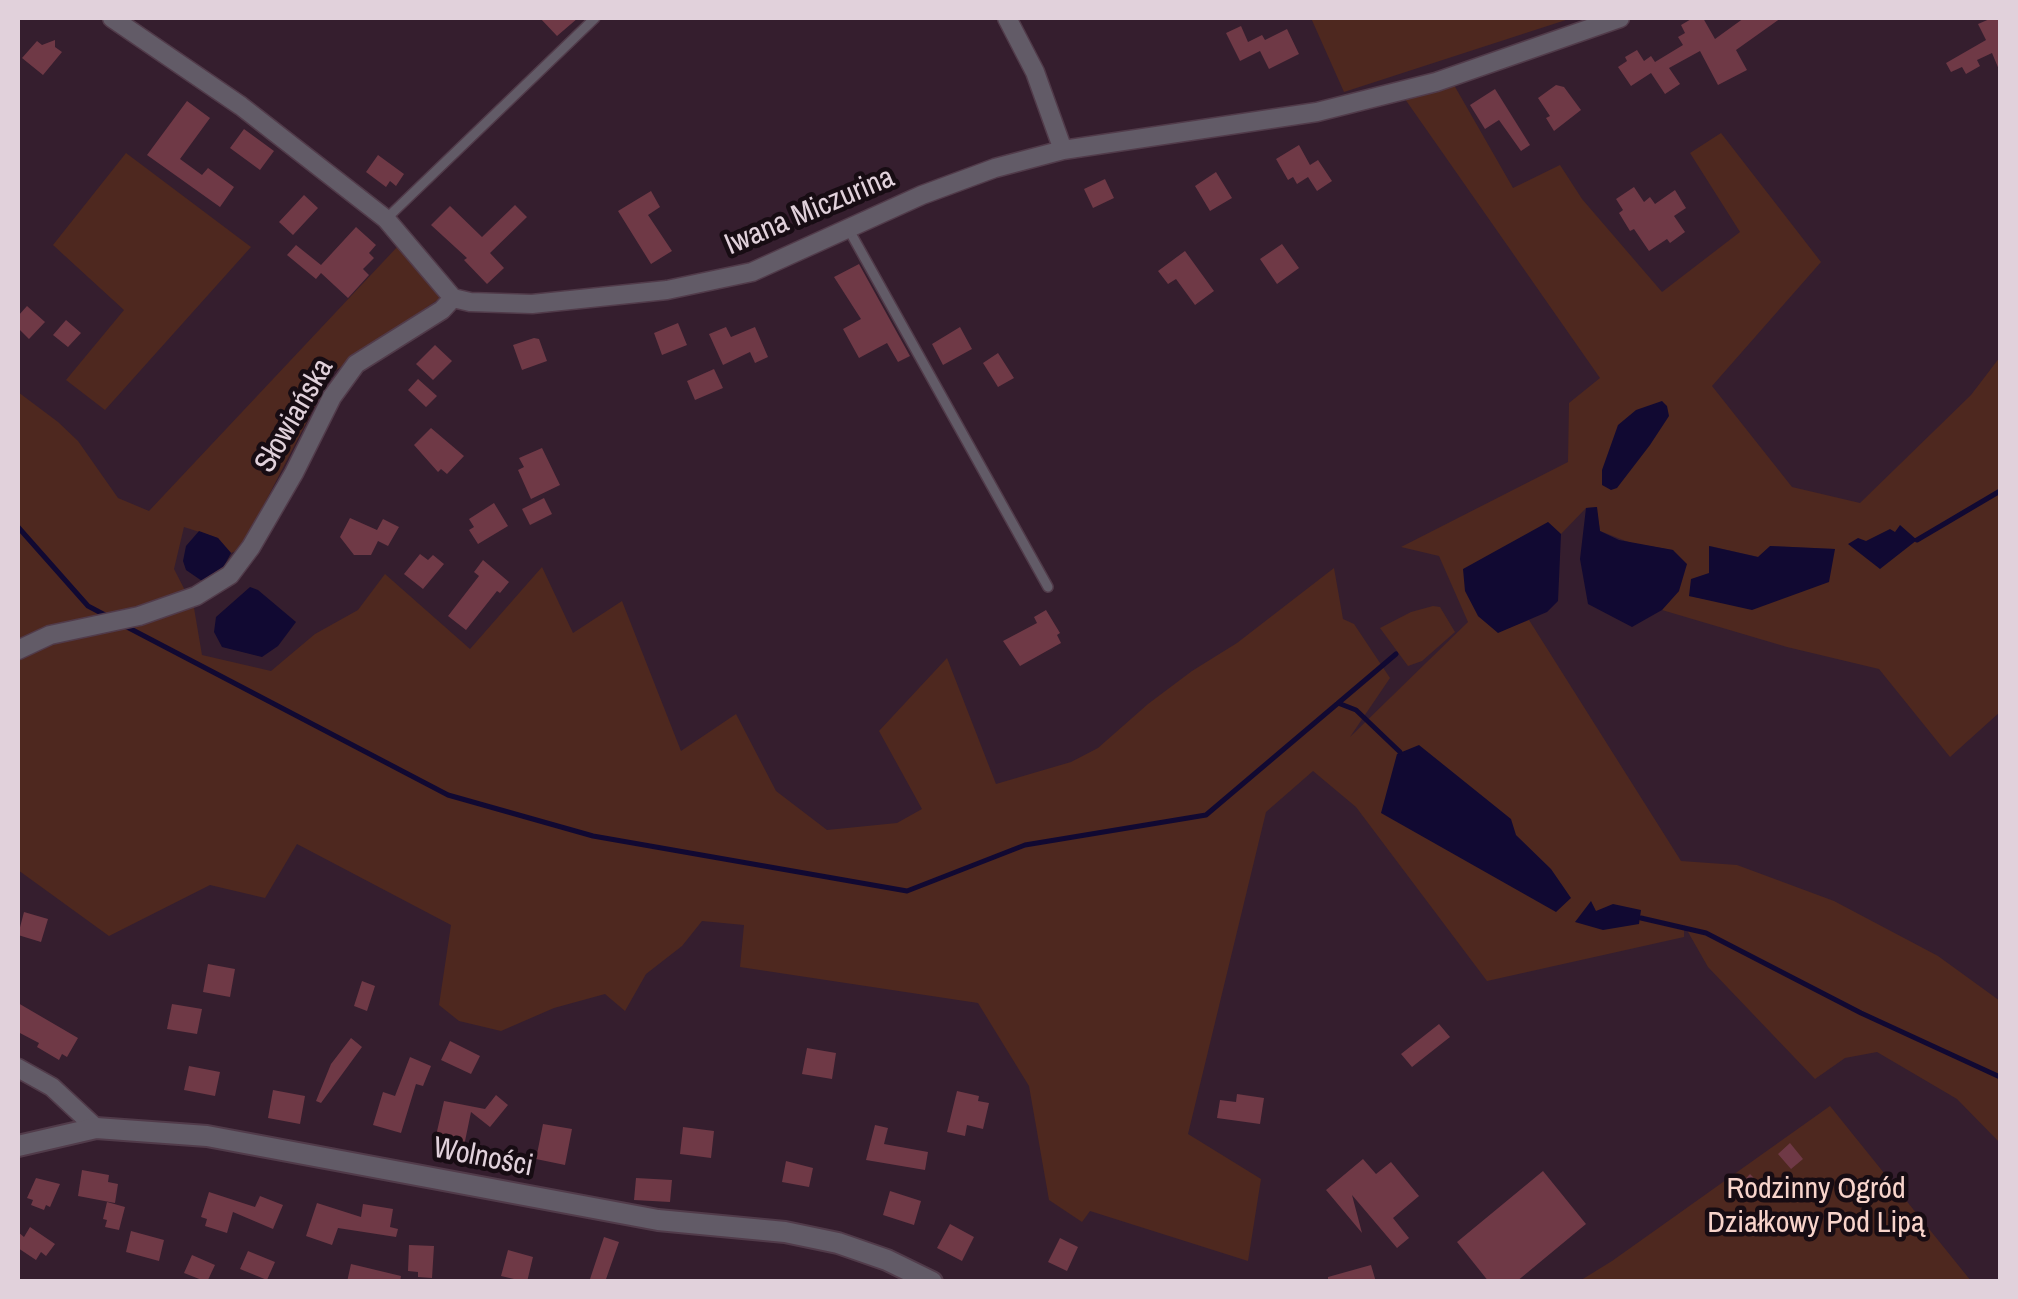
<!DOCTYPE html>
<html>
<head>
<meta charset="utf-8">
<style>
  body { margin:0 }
  #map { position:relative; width:2018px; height:1299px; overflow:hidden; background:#351e2e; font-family:"Archivo Narrow",sans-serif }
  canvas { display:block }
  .frame { position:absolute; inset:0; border:20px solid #e1d1db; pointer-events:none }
</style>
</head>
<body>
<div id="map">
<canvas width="2018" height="1299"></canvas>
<div class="frame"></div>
</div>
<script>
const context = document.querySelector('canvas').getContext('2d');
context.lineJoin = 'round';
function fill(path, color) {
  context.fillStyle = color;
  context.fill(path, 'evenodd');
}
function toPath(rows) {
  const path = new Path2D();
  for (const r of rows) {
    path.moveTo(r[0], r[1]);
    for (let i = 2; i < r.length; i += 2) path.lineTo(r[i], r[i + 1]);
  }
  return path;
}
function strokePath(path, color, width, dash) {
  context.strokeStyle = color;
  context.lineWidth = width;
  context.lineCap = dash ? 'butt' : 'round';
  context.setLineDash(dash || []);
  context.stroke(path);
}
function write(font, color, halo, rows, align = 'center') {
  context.font = font + ' "Archivo Narrow",sans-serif';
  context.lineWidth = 9;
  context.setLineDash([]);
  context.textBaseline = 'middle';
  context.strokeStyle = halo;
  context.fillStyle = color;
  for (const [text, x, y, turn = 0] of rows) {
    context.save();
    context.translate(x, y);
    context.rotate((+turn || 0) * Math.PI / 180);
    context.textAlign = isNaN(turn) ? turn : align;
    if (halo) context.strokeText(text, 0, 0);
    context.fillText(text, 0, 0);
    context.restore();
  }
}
const green = toPath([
  [1311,18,1572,18,1344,92],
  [1454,85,1513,188,1560,165,1582,199,1662,292,1740,232,1690,153,1721,133,1821,262,1712,386,1792,487,1860,503,1971,395,2000,357,2000,712,1950,757,1879,669,1787,647,1662,610,1679,591,1673,550,1631,543,1600,531,1596,507,1586,508,1561,534,1548,522,1478,616,1498,632,1529,620,1681,861,1737,865,1834,901,1938,956,2000,1001,2000,1143,1957,1099,1877,1052,1845,1058,1815,1079,1708,967,1684,925,1684,937,1487,981,1356,807,1313,771,1266,812,1188,1134,1261,1179,1248,1261,1090,1211,1082,1222,1049,1200,1029,1086,978,1003,740,967,744,925,702,921,682,946,646,974,625,1011,605,994,554,1008,501,1031,459,1021,439,1005,451,925,297,844,265,898,210,885,109,936,18,870,18,392,58,422,78,441,118,498,149,511,399,245,443,296,332,373,241,549,231,553,218,538,184,527,174,569,194,608,202,655,271,671,315,634,358,610,385,574,470,649,542,567,573,633,622,601,681,751,736,714,776,791,827,830,897,823,922,809,879,731,947,658,996,784,1071,762,1098,748,1148,704,1192,671,1237,643,1334,568,1343,619,1354,624,1390,678,1350,737,1468,622,1439,556,1401,547,1568,462,1569,403,1600,378,1405,99],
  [1710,546,1758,557,1771,546,1835,549,1710,600,1689,596,1710,574],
  [126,153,251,247,105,410,66,380,124,310,53,245],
  [1433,606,1440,607,1455,632,1422,661,1408,666,1380,628,1411,612],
  [1830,1106,1971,1281,1578,1282,1612,1261]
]);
const water = toPath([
  [1662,401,1667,406,1669,416,1650,445,1617,488,1611,490,1602,485,1602,470,1618,425,1636,410],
  [1597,507,1600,531,1619,540,1673,550,1687,564,1679,591,1662,610,1632,627,1588,604,1580,559,1586,508],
  [1548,522,1561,534,1558,601,1547,612,1498,633,1478,616,1465,591,1463,569],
  [1900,525,1917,540,1880,569,1848,544,1858,538,1866,541,1890,529,1895,532],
  [199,531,218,538,231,553,224,566,202,581,186,570,183,561,186,546],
  [1709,546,1758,557,1770,546,1835,549,1829,582,1752,610,1689,596,1691,579,1709,573],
  [250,587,258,590,296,622,278,646,262,657,222,647,214,632,216,617],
  [1419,745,1511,819,1516,835,1551,869,1571,898,1556,912,1381,813,1397,754],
  [1591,901,1596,911,1613,904,1641,910,1639,924,1603,930,1575,922]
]);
const stream = toPath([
  [18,527,88,606,105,615],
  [1917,540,2000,491],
  [127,627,448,795,593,836,907,891,1025,845,1206,815,1396,654],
  [1338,703,1356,710,1400,752],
  [1641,918,1706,933,1861,1013,2000,1077]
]);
const building = toPath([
  [540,18,578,18,557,36],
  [1693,18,1703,18,1715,39,1744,18,1781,18,1736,50,1747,70,1718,85,1700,51,1669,68,1680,84,1665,94,1651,73,1631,86,1618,67,1627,61,1625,57,1637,50,1644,61,1651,56,1655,62,1683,45,1678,37,1685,33,1681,25],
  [1992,18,2000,18,2000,72,1992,53,1977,60,1980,66,1966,74,1962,67,1951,72,1946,63,1986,40,1978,24],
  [1241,26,1248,42,1262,35,1265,40,1287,29,1299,54,1269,69,1260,51,1240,61,1226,33],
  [55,40,55,47,62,52,43,75,22,58,37,41,42,45],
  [1556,85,1564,87,1581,110,1554,131,1546,118,1550,116,1538,98],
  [1495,89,1530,145,1521,151,1499,120,1485,129,1470,105],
  [187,101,210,118,180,159,202,175,208,168,234,187,220,207,147,155],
  [244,129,274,151,260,170,230,148],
  [1299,145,1310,165,1318,160,1332,181,1317,191,1308,177,1297,184,1293,177,1288,180,1276,159],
  [378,155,404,174,396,186,390,181,386,187,366,172],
  [1216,172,1232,198,1210,211,1195,186],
  [1105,179,1114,198,1093,208,1084,189],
  [1634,187,1644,202,1650,197,1655,204,1675,190,1686,208,1674,216,1685,232,1670,243,1667,239,1649,251,1634,229,1630,231,1619,213,1623,210,1616,199],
  [651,191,660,207,648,215,672,251,651,264,618,211],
  [304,195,318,208,293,235,279,222],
  [515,205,527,217,490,253,504,268,487,284,464,260,467,258,431,225,450,206,482,237],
  [356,227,376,245,369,253,374,258,363,269,369,275,348,298,321,273,316,279,287,255,296,245,321,265],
  [1282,244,1299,268,1277,284,1260,259],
  [1185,251,1214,291,1195,305,1176,279,1168,284,1158,271],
  [859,264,910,356,898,362,887,343,859,358,843,329,861,319,834,277],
  [27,306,45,322,29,339,18,328,18,316],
  [66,320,81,333,68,347,53,335],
  [678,323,687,345,662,355,654,333],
  [726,327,731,337,755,327,768,357,755,363,750,352,723,365,709,334],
  [960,327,972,349,943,365,932,344],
  [534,338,539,339,547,361,522,370,513,345],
  [435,345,452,361,433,380,416,364],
  [998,353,1014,378,998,387,983,363],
  [714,369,723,388,695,400,687,381],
  [418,379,437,396,426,407,408,390],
  [431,428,464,456,447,474,441,469,438,472,414,445],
  [542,448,560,485,531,499,518,470,524,467,519,458],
  [544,498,552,514,530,525,522,509],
  [494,503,508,526,478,544,469,530,474,527,469,519],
  [350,518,377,530,383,519,399,527,388,546,378,541,371,555,354,555,340,537],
  [420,554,428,560,433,555,444,564,423,589,404,574],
  [483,560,509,582,500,593,497,591,466,630,448,616,479,576,474,572],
  [1046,610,1060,633,1057,635,1061,643,1020,666,1003,641,1037,623,1034,617],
  [24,912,48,919,41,942,18,935],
  [208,964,235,969,230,997,203,992],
  [362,981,375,986,367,1011,354,1006],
  [18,1003,78,1038,67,1057,62,1054,59,1060,37,1047,39,1043,18,1032],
  [172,1004,202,1009,197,1034,167,1029],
  [1439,1024,1450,1037,1412,1067,1401,1054],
  [351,1038,362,1047,321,1103,316,1101,331,1064],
  [450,1041,480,1056,471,1074,441,1060],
  [807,1048,836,1053,832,1079,802,1074],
  [410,1057,431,1066,423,1086,416,1084,401,1133,373,1125,383,1092,395,1096],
  [189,1066,220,1072,215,1096,184,1090],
  [273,1090,305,1096,300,1124,268,1118],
  [957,1091,979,1096,978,1101,989,1103,983,1129,967,1125,965,1136,947,1132],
  [1237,1094,1264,1098,1260,1124,1217,1118,1220,1100,1236,1102],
  [496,1095,508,1105,490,1127,471,1112,464,1146,435,1140,444,1101,485,1109],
  [543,1124,572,1129,565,1165,536,1159],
  [875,1125,888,1128,884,1144,928,1152,925,1170,866,1160],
  [683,1127,714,1131,711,1158,680,1154],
  [1790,1143,1803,1159,1791,1169,1778,1154],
  [1363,1159,1376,1174,1391,1162,1419,1196,1393,1218,1409,1238,1397,1248,1352,1195,1362,1233,1326,1190],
  [786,1161,813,1168,809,1187,782,1182],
  [82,1170,109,1175,108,1182,118,1184,115,1203,78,1196],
  [1543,1171,1586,1224,1516,1282,1489,1282,1457,1242],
  [1750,1174,1764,1188,1754,1199,1740,1185],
  [36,1178,60,1184,50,1207,46,1205,44,1210,31,1205,33,1200,27,1198],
  [636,1178,672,1180,670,1202,634,1200],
  [890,1191,921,1201,914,1225,883,1215],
  [209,1192,255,1207,260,1196,283,1205,273,1229,233,1212,227,1233,205,1226,207,1219,201,1217],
  [107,1202,125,1207,119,1230,105,1227,107,1220,103,1219],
  [317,1203,361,1217,363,1204,393,1209,390,1227,398,1229,396,1237,338,1228,332,1245,306,1236],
  [950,1224,974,1237,962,1261,937,1248],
  [30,1227,55,1244,46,1256,41,1252,36,1260,18,1248,18,1232,24,1237],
  [131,1231,164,1240,159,1261,126,1252],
  [604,1237,619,1242,605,1282,589,1282],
  [1060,1238,1078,1247,1067,1271,1048,1262],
  [409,1245,434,1246,432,1278,418,1277,418,1272,408,1271],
  [508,1250,533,1257,527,1282,501,1276],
  [248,1251,275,1262,267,1280,240,1269],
  [192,1255,215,1265,207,1282,184,1273],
  [351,1264,401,1276,400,1282,347,1282],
  [1371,1265,1376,1282,1328,1282,1328,1277]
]);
const service = toPath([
  [386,219,595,18],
  [849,230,1048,587]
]);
const minor = toPath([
  [112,18,241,106,386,219,453,298],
  [1007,18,1035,72,1063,150],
  [453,298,470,302,532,304,667,290,752,272,922,195,995,168,1063,150,1317,112,1436,82,1620,18],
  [18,650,50,635,139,616,196,596,230,575,251,547,294,473,332,397,356,364,442,310,453,298],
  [18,1068,52,1087,96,1128]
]);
const tertiary = toPath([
  [18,1146,96,1128,207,1136,658,1220,785,1232,838,1243,887,1260,932,1282]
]);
const streetNames = [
  ["Iwana Miczurina",810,212,-23],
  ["Słowiańska",295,416,-60],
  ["Wolności",483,1158,11]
];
const parkNames = [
  ["Rodzinny Ogród",1816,1190],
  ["Działkowy Pod Lipą",1816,1224]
];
fill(green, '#4e281f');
fill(water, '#110932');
strokePath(stream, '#110932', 5);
fill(building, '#6f3946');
strokePath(service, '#513b4a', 12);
strokePath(minor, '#513b4a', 21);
strokePath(tertiary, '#513b4a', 24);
strokePath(service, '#625b67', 9);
strokePath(minor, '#625b67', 18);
strokePath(tertiary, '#625b67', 20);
write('30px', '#e1d1db', '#170c13', streetNames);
write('30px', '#f8d4cb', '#170c13', parkNames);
</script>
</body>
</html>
